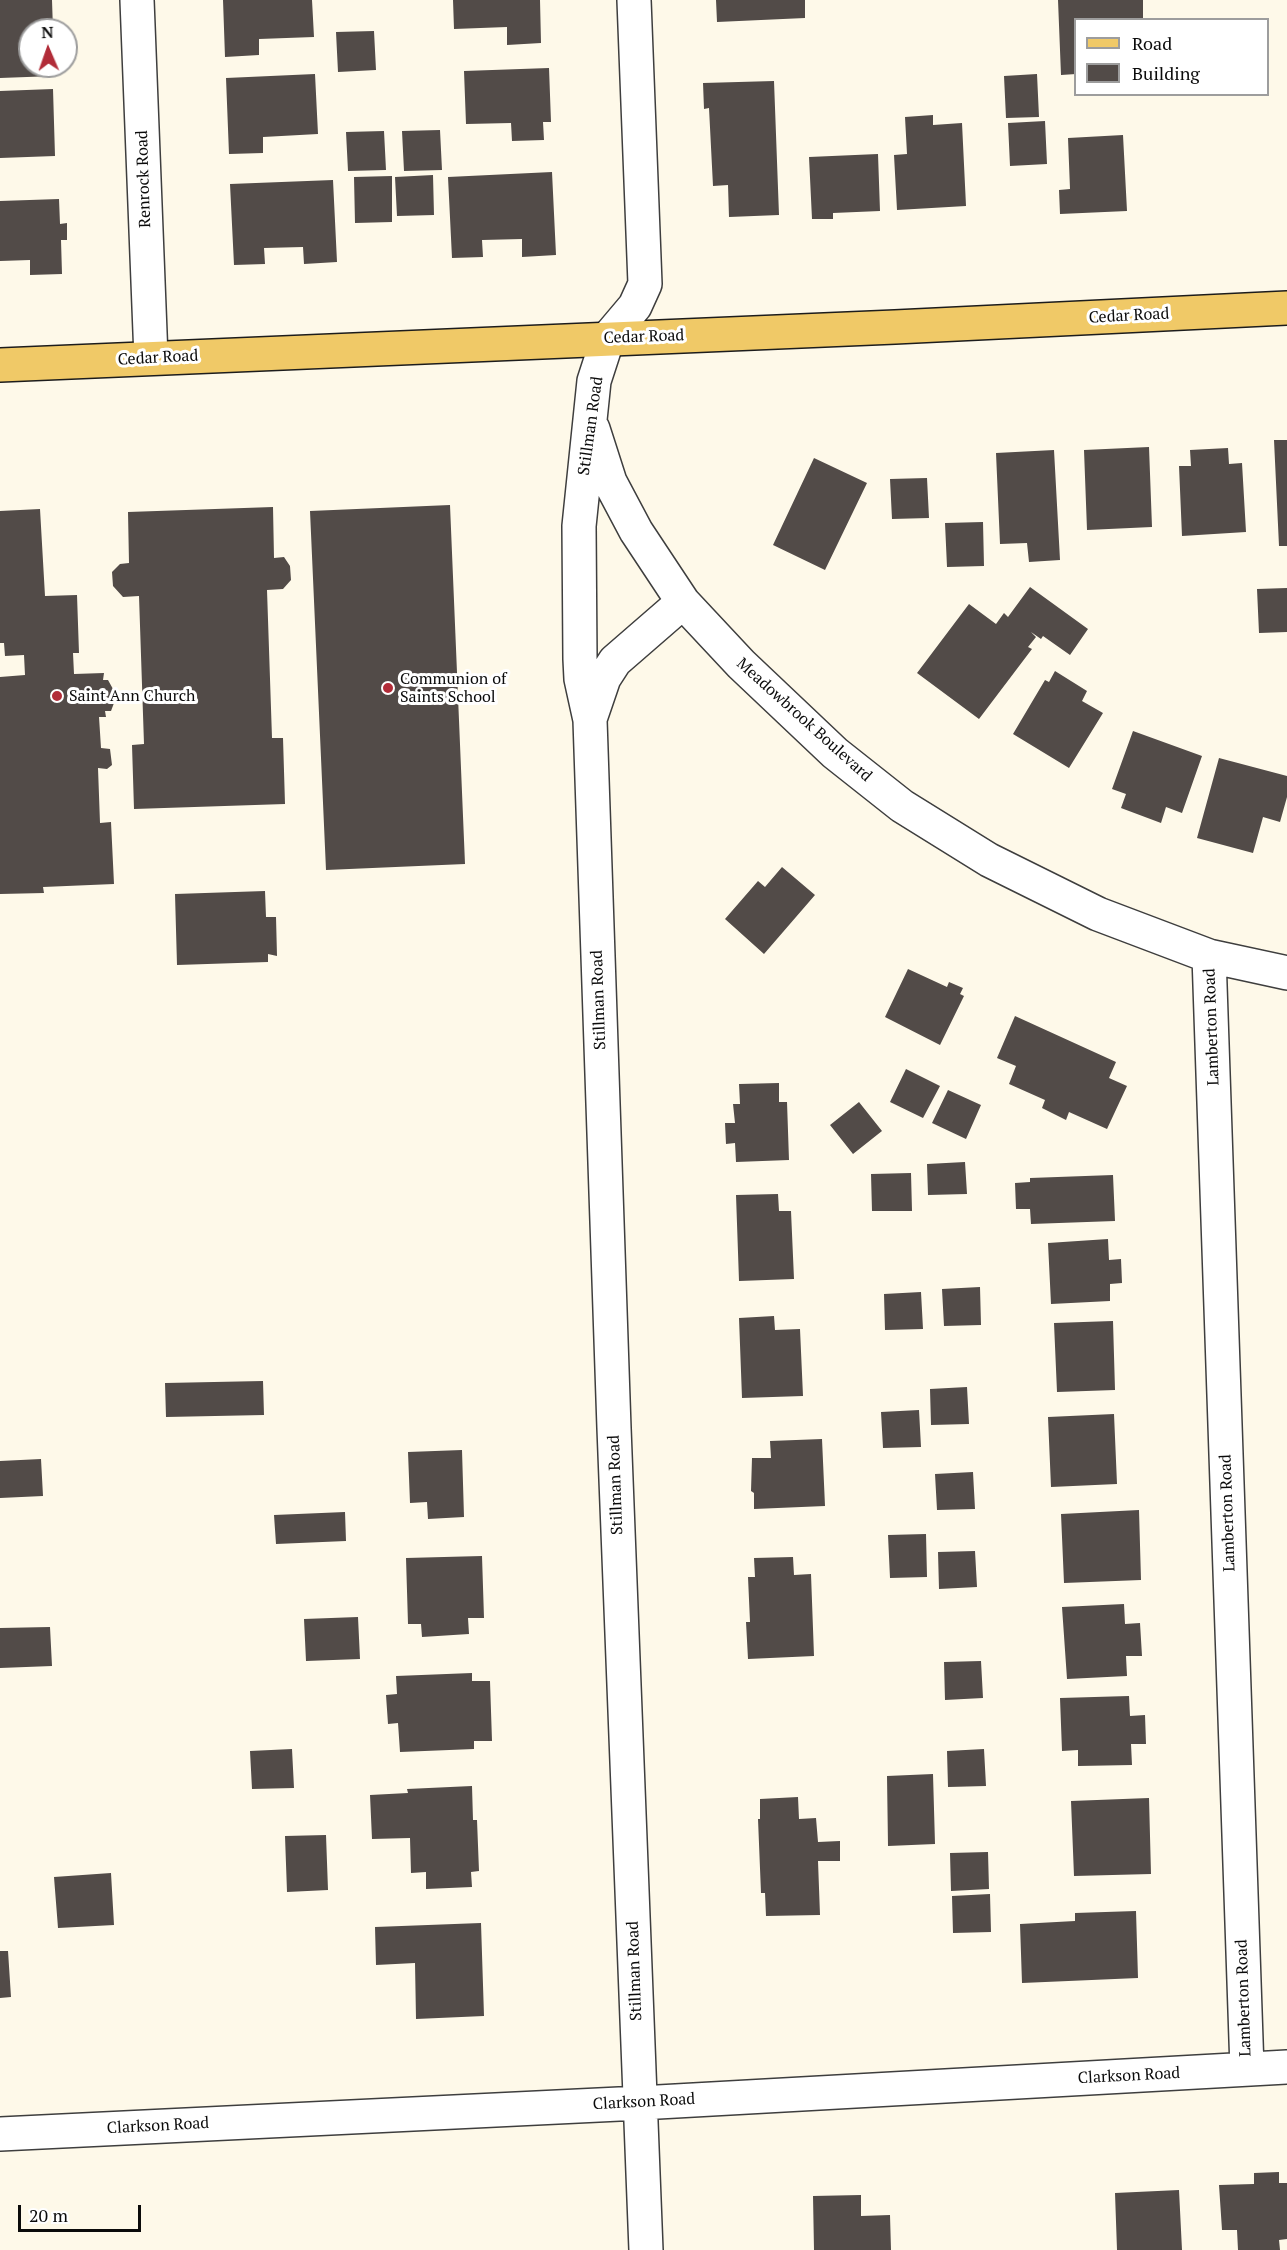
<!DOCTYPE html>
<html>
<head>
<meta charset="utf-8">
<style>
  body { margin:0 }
  #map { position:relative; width:1287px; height:2250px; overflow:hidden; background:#fef9e9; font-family:"PT Serif",serif }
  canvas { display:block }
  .legend { position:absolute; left:1074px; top:18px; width:195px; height:78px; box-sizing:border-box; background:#fff; border:2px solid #9d9d9d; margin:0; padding:8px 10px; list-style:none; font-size:18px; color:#0b0b0b }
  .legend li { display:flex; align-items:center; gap:12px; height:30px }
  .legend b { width:30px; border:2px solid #9d9d9d }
  .north { position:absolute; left:18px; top:18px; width:60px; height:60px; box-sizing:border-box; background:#fff; border:2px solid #9d9d9d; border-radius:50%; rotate:358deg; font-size:16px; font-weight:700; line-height:24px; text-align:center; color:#0b0b0b }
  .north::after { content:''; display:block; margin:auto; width:21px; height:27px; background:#b12c38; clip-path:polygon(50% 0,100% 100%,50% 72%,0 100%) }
  .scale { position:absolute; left:18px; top:2205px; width:123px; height:27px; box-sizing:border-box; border:3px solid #0b0b0b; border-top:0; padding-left:8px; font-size:18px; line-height:21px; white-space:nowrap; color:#0b0b0b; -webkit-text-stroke:4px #fff; paint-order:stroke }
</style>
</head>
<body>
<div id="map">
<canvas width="1287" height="2250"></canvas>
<ul class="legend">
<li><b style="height:8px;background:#f0c967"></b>Road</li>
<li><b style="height:16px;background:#524b48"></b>Building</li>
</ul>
<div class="north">N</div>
<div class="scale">20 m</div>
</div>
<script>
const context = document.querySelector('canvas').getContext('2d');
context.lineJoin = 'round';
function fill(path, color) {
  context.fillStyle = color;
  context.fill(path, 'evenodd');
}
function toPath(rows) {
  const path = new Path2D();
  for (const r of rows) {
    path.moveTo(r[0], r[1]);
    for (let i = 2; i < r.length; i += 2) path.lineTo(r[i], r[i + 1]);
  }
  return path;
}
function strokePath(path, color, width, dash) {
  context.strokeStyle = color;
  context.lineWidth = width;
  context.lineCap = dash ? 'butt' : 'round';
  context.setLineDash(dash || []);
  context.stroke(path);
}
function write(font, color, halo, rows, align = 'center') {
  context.font = font + ' "PT Serif",serif';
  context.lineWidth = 6;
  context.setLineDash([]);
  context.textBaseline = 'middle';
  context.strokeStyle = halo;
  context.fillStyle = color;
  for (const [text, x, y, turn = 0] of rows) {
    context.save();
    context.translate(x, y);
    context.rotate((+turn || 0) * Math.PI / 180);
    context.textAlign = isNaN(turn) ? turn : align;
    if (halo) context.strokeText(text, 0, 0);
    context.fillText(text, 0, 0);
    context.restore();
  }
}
const building = toPath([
  [0,0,52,0,53,30,30,30,30,66,54,66,54,76,0,78],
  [223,0,312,0,314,37,259,39,259,55,225,57],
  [453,0,540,0,541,43,507,45,507,27,454,29],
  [716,0,805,0,805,18,717,22],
  [1058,0,1143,0,1143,20,1076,20,1076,74,1061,75],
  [374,31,376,70,338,72,336,32],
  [549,68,551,122,543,122,544,140,512,141,511,123,466,124,464,71],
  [315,74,318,134,263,137,263,153,229,154,226,78],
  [1037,74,1039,117,1006,118,1004,76],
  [774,81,779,215,729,217,728,185,713,186,709,108,704,109,703,83],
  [53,89,55,156,0,158,0,91],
  [933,115,933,125,962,123,966,206,897,210,894,155,907,154,905,117],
  [1045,121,1047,164,1010,166,1008,123],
  [440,130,442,170,404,171,402,131],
  [384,131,386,170,348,171,346,132],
  [1123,135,1127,211,1060,214,1059,190,1070,189,1068,138],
  [878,154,880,211,833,213,833,219,812,219,809,157],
  [552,172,556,255,522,257,522,239,482,240,483,257,452,258,448,177],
  [433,175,434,215,397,216,395,177],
  [392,176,392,222,355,223,354,177],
  [333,180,337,262,304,264,303,247,264,248,265,264,234,265,230,184],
  [59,199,60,224,67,223,67,240,61,240,62,274,30,275,30,260,0,261,0,201],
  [1274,440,1287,440,1287,546,1279,546],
  [1149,447,1152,527,1087,530,1084,450],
  [1228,448,1229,464,1242,463,1246,532,1182,536,1179,466,1191,466,1190,450],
  [1054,450,1060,560,1029,562,1027,543,1000,544,996,453],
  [814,458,867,483,825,570,773,545],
  [927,478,929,518,892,519,890,479],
  [450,505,465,864,326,870,310,511],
  [273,507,274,558,284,557,290,566,291,580,283,589,267,590,272,738,283,738,285,804,134,809,132,745,144,744,139,596,123,597,113,586,112,572,120,564,129,563,128,512],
  [40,509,45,596,77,595,79,653,73,653,74,674,104,673,103,680,108,680,113,689,114,703,111,711,105,711,106,717,99,717,101,748,110,749,112,765,107,769,98,768,100,823,111,822,114,884,43,887,44,893,0,894,0,677,25,675,24,655,5,656,4,643,0,643,0,511],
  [983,522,984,566,947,567,945,523],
  [1030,587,1088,629,1070,655,1043,636,1041,639,1031,632,1036,637,1028,647,1032,649,979,719,917,673,969,604,996,624,1004,613,1008,617],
  [1287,588,1287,632,1259,633,1257,589],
  [1055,671,1087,691,1082,701,1103,713,1069,768,1013,734,1045,680,1049,682],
  [1133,731,1202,756,1182,813,1166,807,1161,823,1121,808,1126,794,1112,789],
  [1219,758,1287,776,1287,797,1280,822,1263,817,1253,853,1197,838],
  [782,867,815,895,764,954,725,919,758,881,765,887],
  [265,891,266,917,276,917,277,956,268,954,268,962,177,965,175,894],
  [908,969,947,987,949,982,963,988,960,994,964,996,940,1045,885,1017],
  [1015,1016,1116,1062,1109,1078,1127,1086,1107,1129,1069,1112,1066,1120,1042,1108,1045,1100,1009,1084,1016,1066,997,1058],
  [906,1069,940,1086,923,1118,890,1102],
  [779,1083,779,1102,787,1102,789,1160,736,1162,735,1143,726,1144,725,1123,735,1123,733,1104,740,1104,739,1084],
  [948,1090,981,1105,966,1139,932,1123],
  [859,1102,882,1131,853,1154,830,1125],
  [965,1162,967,1194,928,1195,927,1164],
  [911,1173,912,1211,872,1211,871,1174],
  [1113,1175,1115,1221,1031,1224,1030,1209,1016,1209,1015,1183,1030,1182,1030,1178],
  [778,1194,779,1211,791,1211,794,1279,739,1281,736,1195],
  [1108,1239,1109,1260,1121,1259,1122,1283,1110,1284,1110,1301,1051,1304,1048,1243],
  [980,1287,981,1325,944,1326,942,1289],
  [921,1292,923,1329,885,1330,884,1294],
  [774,1316,775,1330,800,1329,803,1396,742,1398,739,1318],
  [1113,1321,1115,1390,1057,1392,1054,1323],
  [263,1381,264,1415,166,1417,165,1383],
  [967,1387,969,1424,931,1425,930,1389],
  [919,1410,921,1447,883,1448,881,1412],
  [1114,1414,1117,1484,1051,1487,1048,1417],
  [822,1439,825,1506,754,1509,754,1493,751,1491,752,1458,771,1458,770,1441],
  [462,1450,464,1517,428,1519,427,1502,410,1503,408,1452],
  [41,1459,43,1496,0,1498,0,1461],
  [973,1472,975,1509,937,1510,935,1474],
  [1139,1510,1141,1580,1064,1583,1061,1514],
  [345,1512,346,1541,276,1544,274,1515],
  [926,1534,927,1577,890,1578,888,1535],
  [975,1551,977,1587,939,1589,938,1552],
  [482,1556,484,1618,468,1618,469,1634,422,1637,421,1624,408,1624,406,1558],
  [793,1557,794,1575,811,1574,814,1656,748,1659,746,1622,750,1622,748,1577,755,1577,754,1558],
  [1124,1604,1125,1624,1140,1623,1142,1656,1126,1656,1127,1676,1067,1679,1062,1607],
  [358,1617,360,1659,306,1661,304,1619],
  [50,1627,52,1666,0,1668,0,1628],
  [981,1661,983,1698,945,1700,944,1662],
  [472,1673,472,1681,490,1681,492,1741,474,1741,474,1749,400,1752,398,1723,388,1724,386,1695,397,1694,396,1676],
  [1129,1696,1130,1716,1145,1715,1146,1744,1131,1744,1132,1765,1078,1766,1078,1750,1062,1751,1060,1698],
  [292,1749,294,1788,252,1789,250,1751],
  [984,1749,986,1786,948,1787,947,1751],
  [933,1774,935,1844,888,1846,887,1776],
  [472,1786,473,1820,477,1820,479,1871,471,1872,472,1887,426,1889,426,1872,411,1873,410,1838,372,1839,370,1795,408,1793,407,1789],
  [798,1797,799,1819,816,1818,818,1842,840,1841,840,1861,818,1861,820,1915,766,1916,765,1893,761,1893,758,1819,760,1819,760,1799],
  [1149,1798,1151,1874,1074,1876,1071,1801],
  [326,1835,328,1890,287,1892,285,1836],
  [988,1852,989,1889,951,1891,950,1853],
  [111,1873,114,1925,58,1928,54,1877],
  [990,1894,991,1932,953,1933,952,1896],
  [1136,1911,1138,1978,1022,1983,1020,1924,1075,1921,1075,1913],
  [481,1923,484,2016,416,2019,415,1963,376,1965,375,1927],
  [0,1951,8,1951,11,1997,0,1998],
  [1279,2172,1279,2183,1287,2183,1287,2239,1279,2240,1280,2250,1238,2250,1237,2230,1222,2230,1219,2185,1254,2184,1254,2173],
  [1179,2190,1182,2250,1117,2250,1115,2193],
  [861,2195,861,2216,890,2215,891,2250,814,2250,813,2196]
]);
const minor = toPath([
  [137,0,151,358],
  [634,0,645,284,635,306,608,338,594,381,579,526,580,659,581,679,590,720,614,1428,646,2250],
  [593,429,610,482,636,531,683,602,741,664,835,753,902,806,989,860,1098,914,1209,956,1287,973],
  [590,719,604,678,615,661,683,602],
  [1209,956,1247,2069],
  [0,2134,640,2103,1287,2067]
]);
const major = toPath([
  [0,365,895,327,1287,308]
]);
const markers = [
  [388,688,6,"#b12c38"],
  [57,696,6,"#b12c38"]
];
const streetNames = [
  ["Renrock Road",144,179,-92],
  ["Cedar Road",1129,316,-3],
  ["Cedar Road",644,337,-2],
  ["Cedar Road",158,358,-3],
  ["Stillman Road",591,426,-82],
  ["Meadowbrook Boulevard",804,720,42],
  ["Stillman Road",599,1000,-92],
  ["Lamberton Road",1212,1027,-92],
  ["Stillman Road",616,1485,-92],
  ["Lamberton Road",1228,1513,-92],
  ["Stillman Road",635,1971,-92],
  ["Lamberton Road",1244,1998,-92],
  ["Clarkson Road",1129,2076,-3],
  ["Clarkson Road",644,2102,-3],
  ["Clarkson Road",158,2126,-3]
];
const poiNames = [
  ["Communion of",400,679],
  ["Saints School",400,697],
  ["Saint Ann Church",69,696]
];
fill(building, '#524b48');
strokePath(minor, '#3e3e3e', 36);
strokePath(major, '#1c1c1c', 36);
strokePath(minor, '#fff', 33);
strokePath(major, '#f0c967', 33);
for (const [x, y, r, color] of markers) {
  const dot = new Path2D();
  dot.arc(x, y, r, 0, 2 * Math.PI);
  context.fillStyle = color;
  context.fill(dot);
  strokePath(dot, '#fff', 2);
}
write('16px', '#0b0b0b', '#fff', streetNames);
write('16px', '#0b0b0b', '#fff', poiNames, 'left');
</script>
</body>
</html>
